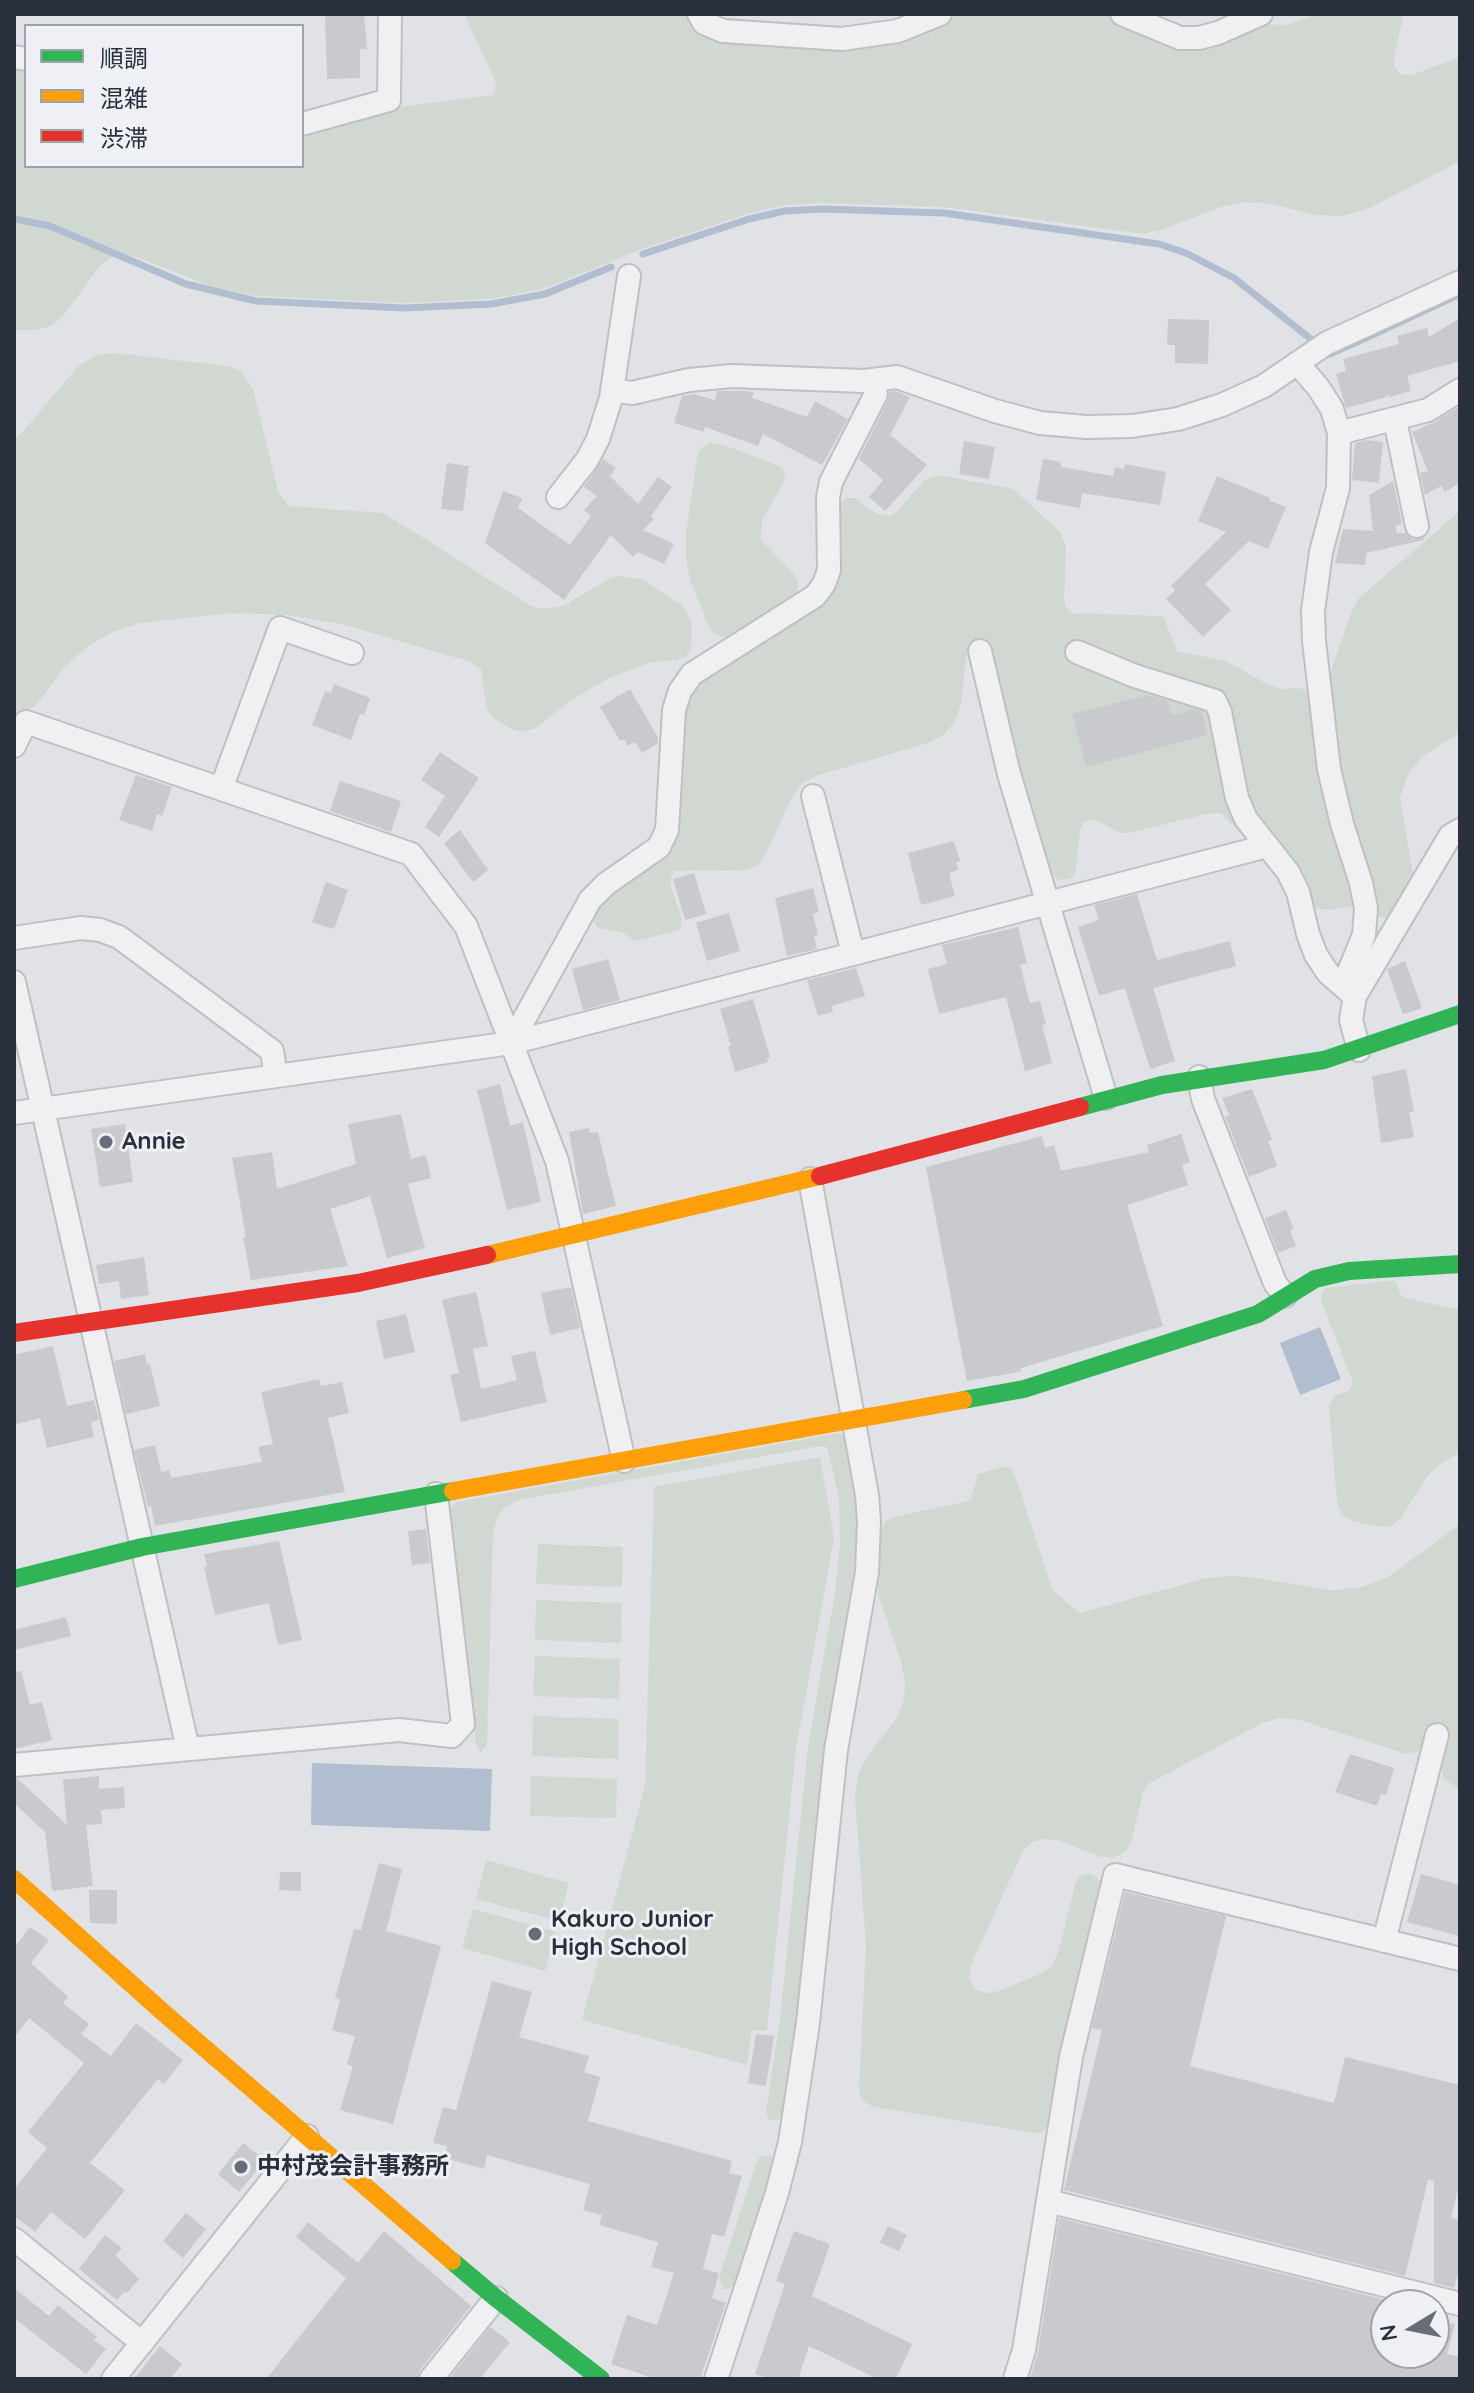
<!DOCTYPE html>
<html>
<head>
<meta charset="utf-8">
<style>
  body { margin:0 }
  #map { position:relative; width:1474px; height:2393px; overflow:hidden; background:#e0e2e5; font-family:Quicksand,"Noto Sans JP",sans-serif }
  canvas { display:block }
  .frame { position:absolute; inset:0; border:16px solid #282f3d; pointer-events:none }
  .legend { position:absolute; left:24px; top:24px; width:280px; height:144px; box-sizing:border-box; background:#eef0f5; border:2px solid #9fa3ab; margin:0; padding:10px 14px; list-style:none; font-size:24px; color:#282f3d }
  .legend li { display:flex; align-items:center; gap:16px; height:40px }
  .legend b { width:40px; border:2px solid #9fa3ab }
  .north { position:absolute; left:1370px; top:2289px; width:80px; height:80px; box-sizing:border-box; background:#eef0f5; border:2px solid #9fa3ab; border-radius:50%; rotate:260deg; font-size:22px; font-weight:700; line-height:32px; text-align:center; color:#282f3d }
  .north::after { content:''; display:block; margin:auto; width:28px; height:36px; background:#686e78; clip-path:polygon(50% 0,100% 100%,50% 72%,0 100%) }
</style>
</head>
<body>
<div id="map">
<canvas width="1474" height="2393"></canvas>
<div class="frame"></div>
<ul class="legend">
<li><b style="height:10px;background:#30b455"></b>順調</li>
<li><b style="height:10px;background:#ff9f0a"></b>混雑</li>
<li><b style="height:10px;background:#e5322d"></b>渋滞</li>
</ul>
<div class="north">N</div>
</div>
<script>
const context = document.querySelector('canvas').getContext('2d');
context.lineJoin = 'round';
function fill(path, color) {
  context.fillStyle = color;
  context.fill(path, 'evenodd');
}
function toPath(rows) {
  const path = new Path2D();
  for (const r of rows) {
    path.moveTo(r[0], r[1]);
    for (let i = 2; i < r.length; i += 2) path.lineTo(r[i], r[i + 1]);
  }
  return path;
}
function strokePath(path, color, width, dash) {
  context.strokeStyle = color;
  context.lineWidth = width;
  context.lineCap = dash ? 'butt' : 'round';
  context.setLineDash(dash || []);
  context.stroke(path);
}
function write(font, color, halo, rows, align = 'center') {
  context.font = font + ' Quicksand,"Noto Sans JP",sans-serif';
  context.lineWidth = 6;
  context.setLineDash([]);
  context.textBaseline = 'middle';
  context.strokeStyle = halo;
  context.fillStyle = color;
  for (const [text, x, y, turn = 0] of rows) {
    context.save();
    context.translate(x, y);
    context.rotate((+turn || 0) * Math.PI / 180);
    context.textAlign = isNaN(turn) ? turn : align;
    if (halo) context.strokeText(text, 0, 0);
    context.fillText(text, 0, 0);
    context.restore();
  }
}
const green = toPath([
  [464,14,691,14,710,35,937,24,954,14,1105,14,1158,39,1261,24,1287,25,1317,14,1404,14,1394,57,1395,67,1401,75,1412,75,1460,57,1460,161,1370,208,1344,216,1315,215,1272,204,1246,202,1221,207,1161,230,1143,234,944,207,822,203,784,205,747,214,642,249,543,289,490,299,404,303,256,296,210,286,137,257,123,255,111,258,100,266,63,316,52,326,36,330,14,330,14,66,26,69,26,166,302,166,302,134,398,107,493,95,496,88,495,80],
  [114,353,228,366,240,370,253,388,278,491,289,506,384,513,531,606,541,609,563,606,609,579,619,576,643,580,680,604,687,613,692,625,691,649,686,656,677,660,651,662,607,679,571,700,536,728,522,732,509,728,496,720,487,709,481,669,471,662,345,625,289,615,233,613,140,623,113,632,88,646,66,665,37,704,14,723,14,439,22,433,78,366,95,356],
  [711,443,721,444,782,467,785,474,784,481,762,521,760,539,792,572,798,582,797,593,791,601,735,634,724,637,715,633,708,625,690,580,686,558,686,534,697,458,701,448],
  [939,475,1013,489,1060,532,1066,546,1064,599,1066,607,1072,613,1163,616,1177,651,1226,661,1269,685,1281,689,1300,688,1309,692,1352,885,1354,903,1351,907,1322,910,1313,907,1221,813,1211,813,1129,833,1120,833,1098,821,1090,819,1083,823,1080,829,1076,871,1070,879,1059,880,1051,873,1045,863,977,642,970,645,967,651,961,703,956,719,946,733,931,742,819,775,803,783,792,797,765,855,757,865,748,870,673,871,670,882,682,920,680,929,676,931,636,941,622,932,598,928,594,921,597,906,612,890,649,867,683,712,689,695,699,680,807,612,839,504,846,498,855,498,877,514,890,516,897,512,924,480],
  [1460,511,1460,732,1422,757,1408,774,1400,798,1413,874,1391,914,1386,918,1379,917,1351,821,1339,768,1329,677,1352,610,1359,598],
  [1395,1280,1401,1295,1406,1298,1460,1310,1460,1452,1440,1464,1426,1478,1401,1518,1391,1526,1379,1527,1352,1521,1341,1514,1337,1501,1329,1406,1335,1396,1350,1390,1353,1382,1322,1304,1321,1295,1325,1288],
  [839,1433,846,1437,856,1496,857,1571,821,1783,798,2022,783,2114,777,2121,768,2119,766,2111,780,2019,808,1746,835,1593,840,1545,839,1498,827,1447,820,1446,518,1500,505,1507,497,1518,493,1533,487,1745,481,1753,476,1745,449,1511,456,1502],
  [820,1457,834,1538,796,1749,767,2031,752,2030,747,2065,582,2020,645,1786,654,1487],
  [1003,1467,1011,1468,1015,1475,1053,1591,1080,1613,1203,1579,1228,1576,1251,1577,1331,1590,1362,1587,1388,1577,1460,1524,1460,1789,1444,1779,1430,1728,1419,1751,1406,1754,1300,1720,1280,1718,1262,1723,1148,1784,1143,1793,1131,1842,1125,1852,1113,1858,1101,1857,1057,1840,1044,1839,1032,1842,1023,1851,971,1965,969,1978,976,1990,987,1993,999,1991,1040,1974,1052,1966,1059,1950,1075,1884,1080,1876,1091,1873,1100,1880,1102,1892,1052,2121,1043,2132,1035,2133,874,2107,866,2103,860,2096,859,2087,866,1945,855,1798,858,1774,868,1755,894,1722,903,1704,905,1682,901,1661,878,1595,880,1532,885,1522,894,1517,965,1502,971,1498,978,1474],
  [538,1544,623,1547,622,1587,536,1584],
  [536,1600,622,1603,621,1643,535,1640],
  [535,1656,620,1659,619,1699,533,1696],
  [533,1716,619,1719,618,1759,532,1756],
  [531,1776,617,1779,616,1818,530,1816],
  [486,1860,569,1883,559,1921,476,1899],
  [473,1909,556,1932,545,1971,462,1948],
  [762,2155,771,2156,774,2165,736,2283,729,2289,723,2289,719,2278,757,2160]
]);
const water = toPath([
  [1320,1327,1341,1379,1300,1395,1280,1343],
  [312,1763,492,1769,490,1831,311,1825]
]);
const stream = toPath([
  [14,219,50,226,186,284,256,301,404,308,491,304,545,294,611,267],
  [643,254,749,219,785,211,822,209,944,213,1159,244,1186,253,1234,278,1317,344],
  [1327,352,1330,354,1370,336,1460,294]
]);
const building = toPath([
  [325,14,364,14,367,49,360,49,360,78,327,79],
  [1460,318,1460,361,1407,376,1411,391,1389,397,1387,393,1387,397,1346,408,1336,374,1346,371,1343,359,1399,344,1397,336,1427,328,1429,337],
  [1168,319,1209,320,1208,364,1175,363,1175,345,1167,345],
  [717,391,748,391,754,393,752,398,807,417,815,401,848,419,822,465,763,434,758,446,705,427,704,432,674,423,682,396,694,394,715,400],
  [895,391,910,397,890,435,927,465,885,511,869,497,883,480,859,459,888,400,890,392],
  [1460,406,1460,483,1445,492,1441,486,1425,495,1420,473,1428,471,1412,432,1435,422],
  [1367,440,1383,442,1379,483,1352,480,1355,443],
  [964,441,995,447,989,479,959,474],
  [603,459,616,468,610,476,638,504,658,477,672,487,651,516,654,519,643,530,674,544,664,564,638,552,633,557,611,535,564,600,485,543,503,491,522,498,518,508,570,545,591,516,584,510,597,496,584,487],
  [1043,459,1061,462,1061,467,1113,476,1115,467,1124,469,1125,464,1166,472,1160,505,1082,493,1080,508,1036,500],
  [447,463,469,466,463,511,441,509],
  [1217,476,1270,498,1270,501,1286,507,1268,549,1249,541,1205,584,1231,610,1203,637,1166,599,1175,590,1171,586,1226,532,1198,521],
  [1393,481,1402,524,1396,526,1397,533,1405,533,1413,539,1424,538,1424,540,1366,553,1365,565,1335,563,1343,529,1373,531,1369,495],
  [334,684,370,698,364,715,360,714,351,740,312,725,325,691,331,693],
  [630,689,658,738,658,743,642,753,635,742,628,746,624,739,620,741,600,707],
  [1147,695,1168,701,1172,715,1194,709,1202,712,1208,735,1086,767,1072,714],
  [440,752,479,778,439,837,425,827,445,796,421,780],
  [136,775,172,787,162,816,157,814,152,831,119,820],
  [340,781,401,801,391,832,330,811],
  [460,830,488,870,473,882,444,843],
  [954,841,960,861,956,862,958,870,949,873,955,896,921,905,908,853],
  [694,873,706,914,685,920,673,879],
  [326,882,348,890,334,929,312,922],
  [813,888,819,912,813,914,818,935,814,936,817,949,787,956,775,898],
  [1137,894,1157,960,1230,941,1236,966,1153,988,1175,1061,1150,1069,1125,988,1099,996,1078,927,1099,920,1094,905],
  [729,913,740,951,707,961,696,923],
  [1018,927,1027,963,1020,965,1030,1003,1040,1001,1046,1024,1042,1025,1052,1063,1025,1071,1006,997,939,1014,928,969,947,964,942,945],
  [608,959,620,1000,583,1010,572,969],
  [1405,961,1422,1008,1403,1014,1387,969],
  [856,968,865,996,832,1006,833,1012,818,1016,807,980],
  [753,999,770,1057,767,1058,768,1062,735,1072,728,1047,731,1046,720,1009],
  [1406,1069,1414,1112,1409,1112,1414,1137,1381,1143,1372,1076],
  [500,1084,510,1126,523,1122,541,1202,507,1210,477,1090],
  [1252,1089,1272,1140,1268,1141,1277,1166,1249,1177,1225,1117,1229,1115,1222,1098],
  [401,1114,411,1159,426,1155,431,1178,408,1184,425,1248,387,1258,370,1196,330,1209,348,1266,251,1280,243,1237,246,1237,232,1158,272,1152,277,1189,356,1164,348,1124],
  [125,1124,133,1182,100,1187,91,1129],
  [589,1128,590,1133,598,1132,616,1206,583,1214,569,1132],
  [1181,1134,1190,1162,1182,1165,1188,1185,1127,1205,1163,1326,1021,1368,1020,1372,967,1381,926,1167,1042,1136,1045,1148,1054,1145,1061,1171,1149,1152,1147,1145],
  [1286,1210,1294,1229,1290,1230,1296,1246,1278,1253,1265,1218],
  [144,1257,149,1295,121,1299,119,1281,99,1284,96,1265],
  [571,1287,580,1328,550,1335,541,1293],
  [476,1292,488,1346,473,1349,481,1389,517,1380,511,1356,535,1351,547,1402,461,1422,450,1375,459,1373,442,1300],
  [406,1314,415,1352,384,1359,376,1321],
  [53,1346,67,1406,94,1400,99,1420,91,1422,94,1437,47,1448,40,1418,14,1425,14,1355],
  [145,1354,147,1365,150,1364,160,1406,126,1414,114,1361],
  [319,1379,321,1386,342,1382,349,1413,328,1418,345,1492,155,1526,151,1506,148,1507,134,1450,155,1445,161,1472,169,1470,171,1478,262,1462,258,1447,273,1444,261,1392],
  [426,1529,430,1563,412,1565,408,1531],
  [279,1541,302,1640,278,1645,269,1603,215,1615,204,1567,207,1566,204,1554],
  [66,1617,71,1636,14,1650,14,1630],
  [21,1671,30,1705,42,1702,52,1740,14,1749,14,1672],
  [1350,1754,1394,1768,1386,1795,1381,1794,1377,1806,1335,1792],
  [99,1776,99,1789,124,1787,125,1808,101,1810,102,1824,86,1825,93,1886,54,1891,52,1889,45,1832,14,1803,14,1779,18,1779,67,1825,63,1780],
  [379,1863,402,1869,386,1931,441,1946,393,2124,340,2110,353,2066,347,2064,355,2036,332,2030,340,2000,335,1998,354,1929,361,1930],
  [280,1872,301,1872,301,1891,279,1890],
  [1421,1874,1460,1885,1460,1936,1407,1922],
  [89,1890,117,1890,117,1924,90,1923],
  [1125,1892,1226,1916,1190,2066,1334,2103,1345,2057,1460,2085,1460,2180,1451,2218,1460,2220,1460,2265,1454,2288,1434,2283,1434,2181,1428,2180,1405,2276,1064,2190,1102,2030,1092,2028],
  [30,1927,49,1940,31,1963,68,1997,63,2003,89,2024,81,2034,111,2056,136,2023,183,2060,164,2084,158,2079,90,2163,125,2190,85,2239,51,2212,35,2232,14,2216,14,2189,47,2148,28,2132,84,2063,29,2018,14,2038,14,1948],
  [492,1981,532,1992,519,2037,589,2056,584,2072,600,2077,588,2121,732,2161,729,2173,742,2176,724,2237,712,2234,703,2269,719,2273,712,2298,726,2303,700,2379,656,2379,611,2364,627,2315,657,2325,674,2273,651,2267,658,2242,599,2225,602,2215,583,2210,590,2184,487,2155,484,2169,444,2158,447,2146,433,2143,443,2107,456,2110],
  [756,2034,774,2036,766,2086,748,2083],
  [243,2143,265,2160,239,2192,218,2174],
  [186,2213,206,2229,183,2258,163,2241],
  [1059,2218,1398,2303,1386,2305,1386,2353,1434,2353,1434,2312,1448,2315,1446,2322,1455,2324,1447,2354,1460,2357,1460,2379,1030,2379,1038,2352],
  [308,2222,358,2263,384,2231,471,2306,420,2370,417,2379,266,2379,346,2278,296,2237],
  [888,2226,907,2235,899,2251,880,2243],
  [794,2231,830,2244,812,2296,912,2344,896,2379,878,2379,809,2346,798,2379,771,2379,755,2374,785,2284,776,2281],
  [105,2235,122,2248,115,2255,139,2279,127,2293,124,2292,117,2300,79,2269],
  [14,2288,49,2316,58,2305,97,2337,94,2340,106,2349,86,2374,14,2318],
  [490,2327,510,2342,480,2379,449,2379],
  [160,2346,182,2364,170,2379,134,2379]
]);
const street = toPath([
  [699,14,704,23,723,31,842,39,898,31,940,14],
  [1122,14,1180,38,1199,38,1218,33,1261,14],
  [14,57,26,59],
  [302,124,389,100,390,14],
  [1297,363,1318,387,1332,409,1339,433,1338,488,1321,552,1313,611,1314,641,1329,769,1342,824,1361,883,1366,908,1364,935,1343,986],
  [612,390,632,393,689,380,732,376,864,381,897,377,995,411,1040,423,1086,427,1132,426,1178,419,1222,405,1264,386,1327,343,1460,282],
  [1395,420,1417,526],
  [1339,433,1428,410,1460,390],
  [558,497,587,460,598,439,611,398,629,276],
  [980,651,1009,774,1106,1098],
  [1077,652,1135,676,1215,701,1220,712,1237,798,1246,819,1288,872,1298,892,1308,934,1316,955,1328,973,1352,994],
  [14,746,26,722,411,854,466,926,557,1161,624,1461],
  [221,789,280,628,352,653],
  [813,796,853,953],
  [14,938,81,928,100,930,119,937,272,1051,276,1076],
  [14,982,188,1749],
  [511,1043,590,900,606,884,659,847,667,830,674,710,680,691,692,674,815,596,824,584,829,570,828,497,831,482,876,394,874,380],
  [1359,1050,1351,1020,1355,996,1450,836,1460,830],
  [1199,1077,1203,1099,1275,1283,1285,1296],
  [14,1113,511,1043,1267,846],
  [14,1765,399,1730,452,1736,463,1724,436,1494],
  [1384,1941,1437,1735],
  [1048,2201,1460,2304],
  [14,2239,142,2343],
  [113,2379,307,2136],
  [431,2379,496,2298],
  [716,2379,777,2193,790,2142,808,2023,836,1750,867,1572,869,1521,867,1495,810,1179],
  [1015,2379,1024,2350,1071,2057,1115,1875,1460,1959]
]);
const fast = toPath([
  [1080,1107,1162,1085,1324,1060,1460,1014],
  [963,1400,1024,1389,1258,1314,1315,1279,1349,1271,1460,1264],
  [14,1579,142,1547,453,1491],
  [452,2261,496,2298,601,2379]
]);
const slow = toPath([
  [487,1255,820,1176],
  [453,1491,963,1400],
  [14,1879,165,2014,452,2261]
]);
const jam = toPath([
  [820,1176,1080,1107],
  [14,1333,358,1283,487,1255]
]);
const markers = [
  [106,1142,8,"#686e78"],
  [535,1934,8,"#686e78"],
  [241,2167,8,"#686e78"]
];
const poiNames = [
  ["Annie",122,1142],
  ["Kakuro Junior",551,1920],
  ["High School",551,1948],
  ["中村茂会計事務所",257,2167]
];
fill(green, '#d1d8d1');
fill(water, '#b0becf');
strokePath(stream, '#b0becf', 7);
fill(building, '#c8cacd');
strokePath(street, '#bec0c3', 26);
strokePath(street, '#f0f0f2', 22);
strokePath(fast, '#30b455', 18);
strokePath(slow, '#ff9f0a', 18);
strokePath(jam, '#e5322d', 18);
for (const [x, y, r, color] of markers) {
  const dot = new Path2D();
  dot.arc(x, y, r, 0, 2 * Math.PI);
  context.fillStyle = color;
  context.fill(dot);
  strokePath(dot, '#eef0f5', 3);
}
write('bold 24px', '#282f3d', '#eef0f5', poiNames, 'left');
</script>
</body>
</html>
